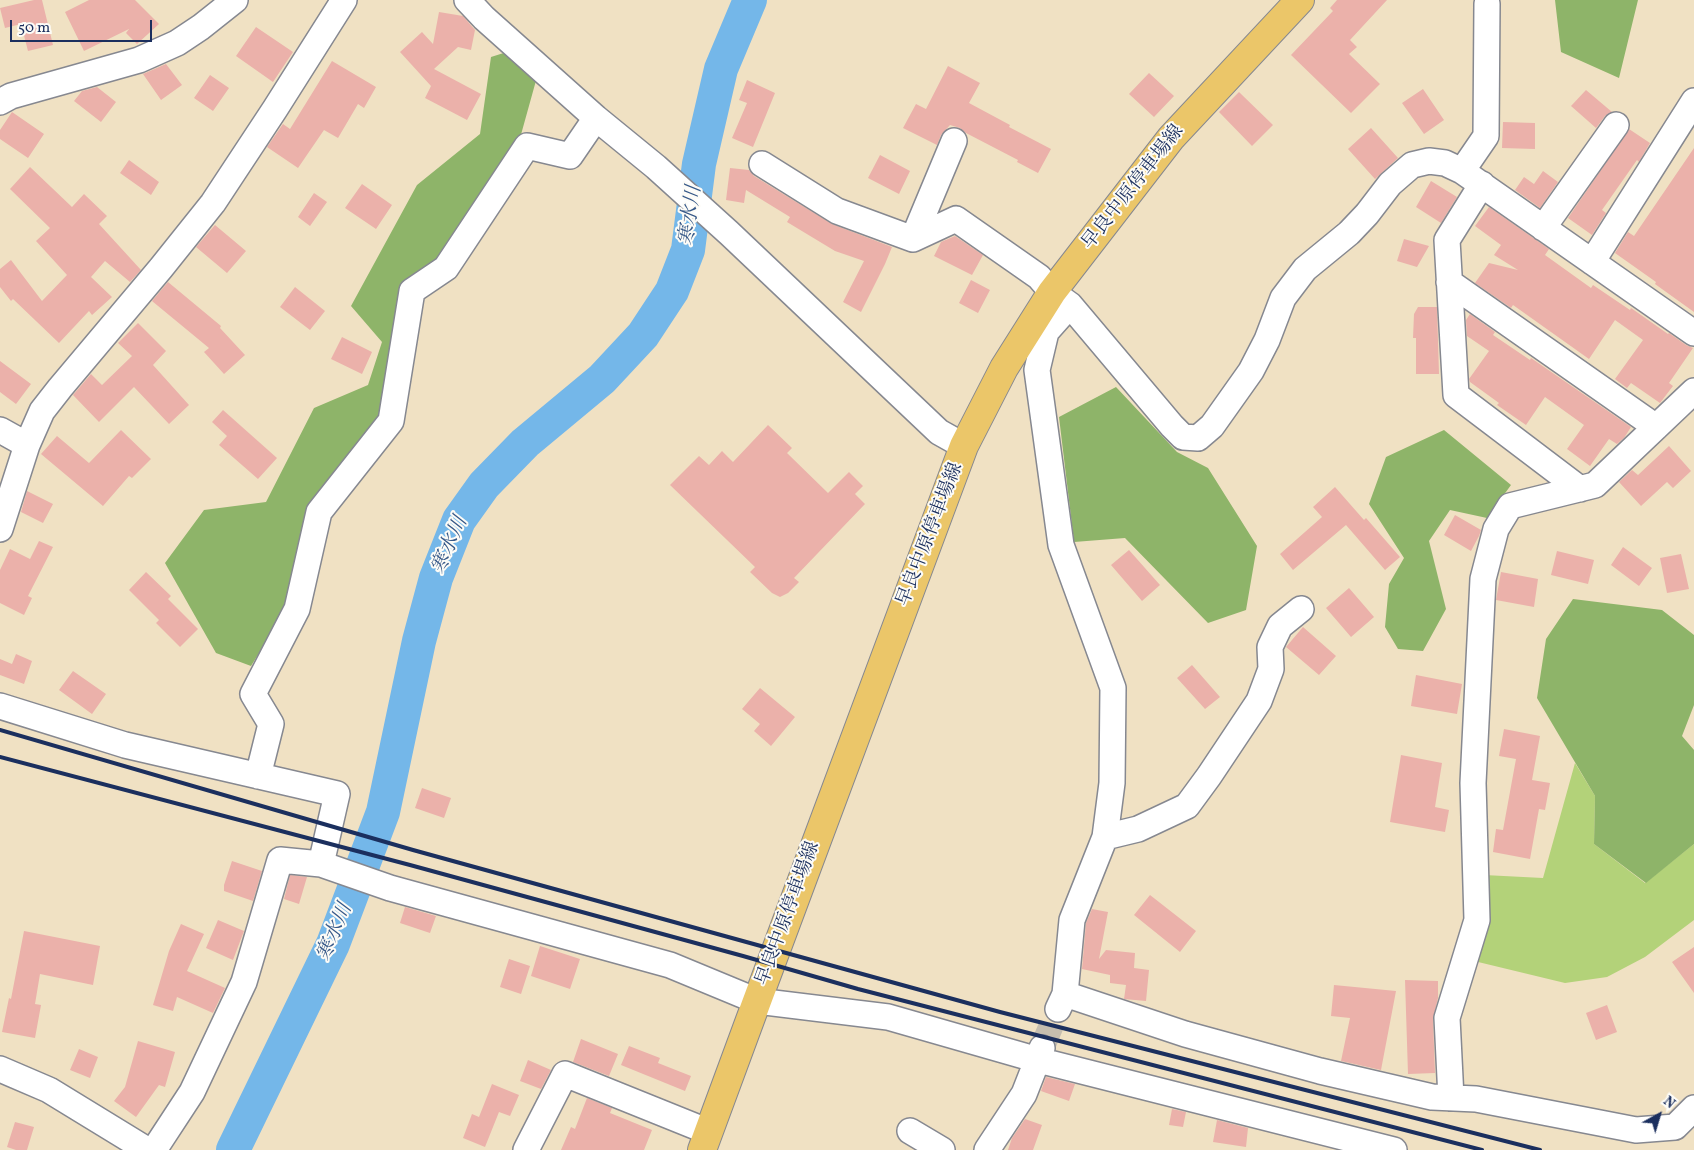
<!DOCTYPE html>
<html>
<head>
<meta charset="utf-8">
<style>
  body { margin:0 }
  #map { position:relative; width:1694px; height:1150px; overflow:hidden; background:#f0e1c3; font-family:Vollkorn,serif }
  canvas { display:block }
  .north { position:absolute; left:1634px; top:1090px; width:50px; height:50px; -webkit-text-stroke:4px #fdfcf7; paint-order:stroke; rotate:39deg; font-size:14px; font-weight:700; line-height:20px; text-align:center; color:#1b2f5e }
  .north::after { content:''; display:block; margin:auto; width:18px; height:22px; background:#1b2f5e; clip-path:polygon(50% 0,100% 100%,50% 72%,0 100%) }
  .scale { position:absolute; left:10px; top:20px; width:142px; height:22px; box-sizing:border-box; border:2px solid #1b2f5e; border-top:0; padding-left:6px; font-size:15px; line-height:18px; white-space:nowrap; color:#1b2f5e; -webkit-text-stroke:4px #fdfcf7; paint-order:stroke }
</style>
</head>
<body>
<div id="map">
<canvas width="1694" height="1150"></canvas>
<div class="north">N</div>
<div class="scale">50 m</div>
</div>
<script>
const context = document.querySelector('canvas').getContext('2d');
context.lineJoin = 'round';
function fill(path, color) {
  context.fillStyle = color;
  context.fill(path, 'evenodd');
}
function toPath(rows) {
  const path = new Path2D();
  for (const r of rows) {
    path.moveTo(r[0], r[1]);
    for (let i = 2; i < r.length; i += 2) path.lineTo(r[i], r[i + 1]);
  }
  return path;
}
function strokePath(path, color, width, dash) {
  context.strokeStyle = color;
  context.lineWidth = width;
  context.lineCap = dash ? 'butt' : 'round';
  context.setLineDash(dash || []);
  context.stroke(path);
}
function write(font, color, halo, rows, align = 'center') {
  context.font = font + ' Vollkorn,"Noto Serif JP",serif';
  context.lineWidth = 4;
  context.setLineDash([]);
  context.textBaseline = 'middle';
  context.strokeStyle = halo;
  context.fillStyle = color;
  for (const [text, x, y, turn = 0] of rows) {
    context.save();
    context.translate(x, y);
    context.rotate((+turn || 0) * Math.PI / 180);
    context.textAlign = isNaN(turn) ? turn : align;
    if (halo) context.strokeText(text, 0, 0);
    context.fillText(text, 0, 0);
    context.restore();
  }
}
const green = toPath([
  [1575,763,1595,796,1594,844,1645,883,1694,844,1694,920,1645,957,1607,977,1565,983,1474,961,1484,875,1543,878]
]);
const forest = toPath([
  [1555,0,1638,0,1619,78,1561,52],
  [510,51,537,77,517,149,435,263,382,415,307,512,287,608,251,666,216,653,165,563,204,510,266,502,314,408,368,385,382,342,351,306,417,185,480,134,491,57],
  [1116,387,1177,452,1208,468,1257,546,1246,610,1208,623,1125,538,1074,542,1059,417],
  [1444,430,1511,485,1487,518,1450,510,1429,541,1446,609,1423,651,1398,649,1385,627,1389,584,1404,558,1369,504,1386,457],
  [1573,599,1662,610,1694,635,1694,705,1682,736,1694,750,1694,844,1646,883,1594,844,1595,796,1537,698,1546,639]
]);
const river = toPath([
  [233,1150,333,944,383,812,419,641,436,578,459,520,484,485,525,443,602,379,643,335,672,291,688,250,699,164,721,69,750,0]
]);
const building = toPath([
  [34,0,42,0,53,45,28,51,21,24,5,28,0,8],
  [89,0,135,0,159,24,137,44,126,33,129,29,84,51,65,12],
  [1337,0,1387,0,1350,40,1357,47,1349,54,1380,84,1351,113,1291,55,1333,11,1330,8],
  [439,12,463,16,475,30,471,50,458,47,434,69,481,94,467,120,425,98,431,86,400,52,422,32,433,44],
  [256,27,293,52,273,82,236,56],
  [332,61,376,87,364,108,358,104,338,138,324,130,298,168,267,147,283,124,290,129],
  [166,64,182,85,161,100,143,74],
  [948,66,980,83,969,103,1010,125,1009,127,1051,149,1038,173,1017,162,1018,160,966,133,960,128,950,125,941,135,937,145,903,128,916,104,926,109],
  [1149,73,1174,96,1154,117,1129,94],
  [210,75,229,88,213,111,194,98],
  [747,80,775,93,753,147,732,138,747,103,739,100],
  [97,87,116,102,101,122,74,101,82,91],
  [1423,89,1444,120,1424,134,1402,103],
  [1586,90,1612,112,1605,116,1596,128,1571,106],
  [1239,92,1273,125,1252,146,1219,112],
  [12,112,44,134,28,158,0,139,0,130],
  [1503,122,1535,123,1535,149,1502,148],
  [1371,128,1398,158,1375,179,1348,149],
  [1629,129,1650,143,1639,162,1637,160,1602,210,1606,213,1592,235,1568,218],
  [1694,148,1694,312,1655,284,1656,282,1615,253,1628,232,1634,236],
  [880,155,910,171,899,194,868,178],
  [129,160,159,182,151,195,120,173],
  [30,167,72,207,84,194,107,216,99,224,141,270,130,282,105,261,91,277,112,297,92,315,89,311,59,343,13,299,11,301,0,287,0,269,11,260,42,301,67,275,36,241,50,228,10,189],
  [730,168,749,170,754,176,832,224,892,247,885,264,861,312,843,302,864,261,835,251,787,222,790,217,746,190,744,203,726,200],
  [1543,171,1558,182,1540,208,1515,190,1524,177,1534,184],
  [1431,181,1457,197,1441,223,1416,207],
  [362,184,392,205,376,229,345,208],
  [314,193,327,202,310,226,298,217],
  [1489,207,1549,249,1545,255,1591,288,1593,285,1630,310,1631,308,1668,334,1669,333,1686,345,1693,348,1669,383,1673,386,1660,403,1631,383,1627,388,1615,379,1643,340,1615,320,1589,359,1513,305,1511,308,1475,283,1489,263,1518,270,1494,255,1501,245,1475,226],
  [215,225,246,251,227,273,196,247],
  [955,236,983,255,972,275,934,256,941,242],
  [1404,239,1429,246,1417,267,1397,261],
  [971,280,990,290,978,313,959,303],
  [168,282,221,326,220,328,245,355,224,374,204,352,209,348,152,301],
  [295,287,325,311,310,330,280,307],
  [1418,307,1437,307,1439,374,1416,374,1416,338,1413,338,1414,314],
  [1470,314,1495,332,1493,335,1530,360,1531,358,1631,427,1624,438,1617,444,1609,439,1590,466,1567,449,1584,425,1545,397,1526,425,1497,405,1499,403,1470,382,1469,379,1489,351,1467,336,1466,320],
  [138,323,166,351,153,365,189,405,169,424,134,387,99,422,73,395,91,374,102,385,132,356,118,343],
  [342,337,372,352,362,374,331,359],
  [0,361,31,384,16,404,0,392],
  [223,410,277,458,258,479,219,445,227,436,212,422],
  [768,425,792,448,787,453,828,493,849,472,863,486,855,494,865,504,794,578,799,582,788,593,780,597,772,593,750,572,755,567,670,485,699,456,709,465,722,451,733,462],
  [121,430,151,459,132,478,129,476,103,506,41,454,57,436,89,463],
  [1669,446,1691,471,1673,488,1667,482,1641,506,1619,482,1632,470,1638,475],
  [1335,487,1364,520,1366,518,1400,557,1385,570,1346,525,1293,570,1280,554,1322,517,1313,507],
  [27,491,53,504,43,523,21,512],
  [1455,515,1481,530,1479,536,1471,551,1444,535],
  [39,541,53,547,28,596,32,598,24,615,0,603,0,570,10,549,30,559],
  [1623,547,1652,568,1639,586,1611,565],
  [1129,550,1160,585,1142,601,1111,565],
  [1557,551,1594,560,1588,584,1551,575],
  [1681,554,1689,589,1667,593,1660,558],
  [146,572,171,596,168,599,198,629,180,647,156,623,159,620,129,590],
  [1501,572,1538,579,1534,607,1496,600],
  [1349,588,1374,617,1351,637,1326,608],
  [1303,627,1336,656,1319,675,1286,647],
  [16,654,32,661,24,684,0,675,0,659,12,664],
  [1192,665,1220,697,1205,709,1177,678],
  [73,671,106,694,92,714,59,690],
  [1416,675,1462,684,1457,714,1411,706],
  [760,688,795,717,771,746,754,731,760,724,742,709],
  [1504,729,1540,736,1532,780,1550,783,1545,810,1539,809,1530,859,1493,852,1496,829,1503,830,1516,759,1499,756],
  [1401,755,1442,763,1435,807,1449,810,1445,832,1390,822],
  [422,788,451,798,444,818,415,808],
  [232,861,262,871,253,901,224,891,224,885],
  [290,875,307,877,299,904,284,899],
  [1150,895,1196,931,1180,952,1134,915],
  [405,907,436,916,430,933,400,923],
  [1092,909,1108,912,1099,959,1106,950,1135,953,1134,968,1149,970,1146,1001,1124,999,1126,985,1110,983,1110,975,1082,969,1086,923],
  [218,920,244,931,233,960,206,948],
  [181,924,204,934,187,971,225,988,213,1013,177,997,173,1011,153,1005,169,951],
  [24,931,100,946,93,985,40,974,35,1004,41,1005,35,1038,2,1032,9,998,11,999],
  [540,946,580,959,570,989,531,976],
  [1694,947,1694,993,1672,962],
  [509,959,530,966,521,994,500,987],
  [1405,980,1438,981,1438,998,1433,1019,1435,1073,1408,1074],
  [1334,985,1396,991,1381,1070,1341,1061,1350,1018,1331,1016],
  [1607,1005,1617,1032,1596,1040,1586,1013],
  [581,1039,618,1054,609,1076,573,1062],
  [138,1041,175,1052,165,1087,159,1085,136,1117,114,1101,125,1087],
  [629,1046,660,1058,658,1063,691,1076,685,1091,621,1065],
  [79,1049,98,1057,90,1078,70,1070],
  [528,1060,551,1070,541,1089,520,1081],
  [1046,1077,1075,1084,1069,1101,1041,1091],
  [492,1084,519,1095,510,1116,499,1112,485,1147,463,1138,472,1114,479,1117],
  [587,1098,612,1108,610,1113,652,1130,644,1150,561,1150,571,1127,575,1129],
  [1172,1109,1186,1112,1183,1127,1169,1125],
  [1025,1119,1042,1125,1033,1150,1008,1150,1012,1138],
  [1217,1120,1248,1128,1246,1147,1213,1142],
  [15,1122,34,1127,27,1150,16,1150,7,1147]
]);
const minorTunnel = toPath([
  [1042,1048,1058,1009]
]);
const minor = toPath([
  [467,0,484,18,596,118,656,167,729,233,939,432,964,446],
  [0,102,11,96,139,60,177,43,201,27,235,0],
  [762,164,837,211,913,239,956,219,1039,277,1052,292,1070,305,1172,426,1183,437,1198,438,1212,426,1251,371,1267,340,1283,298,1305,269,1349,233,1367,214,1390,184,1412,165,1429,161,1445,163,1462,171,1694,333],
  [1462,171,1486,136,1487,4],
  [1482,184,1447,240,1456,395,1580,489],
  [1543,228,1616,125],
  [913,239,954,141],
  [1592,262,1694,101],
  [1449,282,1656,427],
  [1070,305,1046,332,1037,370,1061,545,1113,688,1112,783,1105,837],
  [0,430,27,445],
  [0,529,27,445,42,411,60,388,161,268,213,203,275,109,344,0],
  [0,706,125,745,337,794,321,864],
  [258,776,271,724,253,694,297,609,319,512,391,421,412,291,446,268,527,146,570,156,596,118],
  [1065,994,1185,1034,1320,1071,1432,1097,1476,1099,1636,1130,1675,1127,1694,1108],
  [1058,1009,1065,994,1072,920,1105,837,1138,829,1187,806,1209,776,1259,701,1271,669,1270,647,1280,626,1301,609],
  [0,1069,49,1090,147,1150],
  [1451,1098,1447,1018,1477,920,1473,783,1483,579,1496,529,1510,506,1595,485,1694,391],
  [910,1131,942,1150],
  [154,1150,192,1092,244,982,280,860,321,864,390,888,670,965,757,1001,888,1017,1038,1060,1394,1150],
  [526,1150,565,1074,709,1132],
  [987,1150,1024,1094,1042,1048]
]);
const major = toPath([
  [702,1150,757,1001,964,446,1004,368,1052,292,1171,138,1300,0]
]);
const rail = toPath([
  [0,730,413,850,1000,1012,1540,1150],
  [0,757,410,865,743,956,858,989,1482,1150]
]);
const streetNames = [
  ["早良中原停車場線",1134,188,-52],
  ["早良中原停車場線",931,535,-69],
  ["早良中原停車場線",789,914,-70]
];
const waterNames = [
  ["寒水川",692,216,-82],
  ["寒水川",451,546,-66],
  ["寒水川",336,933,-67]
];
fill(green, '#b3d279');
fill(forest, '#8eb469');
strokePath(river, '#74b7e9', 34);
fill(building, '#ebb1aa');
strokePath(minorTunnel, '#c5bdaf', 25, [25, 12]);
strokePath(minor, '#868890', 28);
strokePath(major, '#868890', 30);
strokePath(minor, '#fff', 25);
strokePath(major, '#ebc669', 28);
strokePath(rail, '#1b2f5e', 4);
write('19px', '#1b2f5e', '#fdfcf7', streetNames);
write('italic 20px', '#365888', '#fdfcf7', waterNames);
</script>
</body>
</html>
